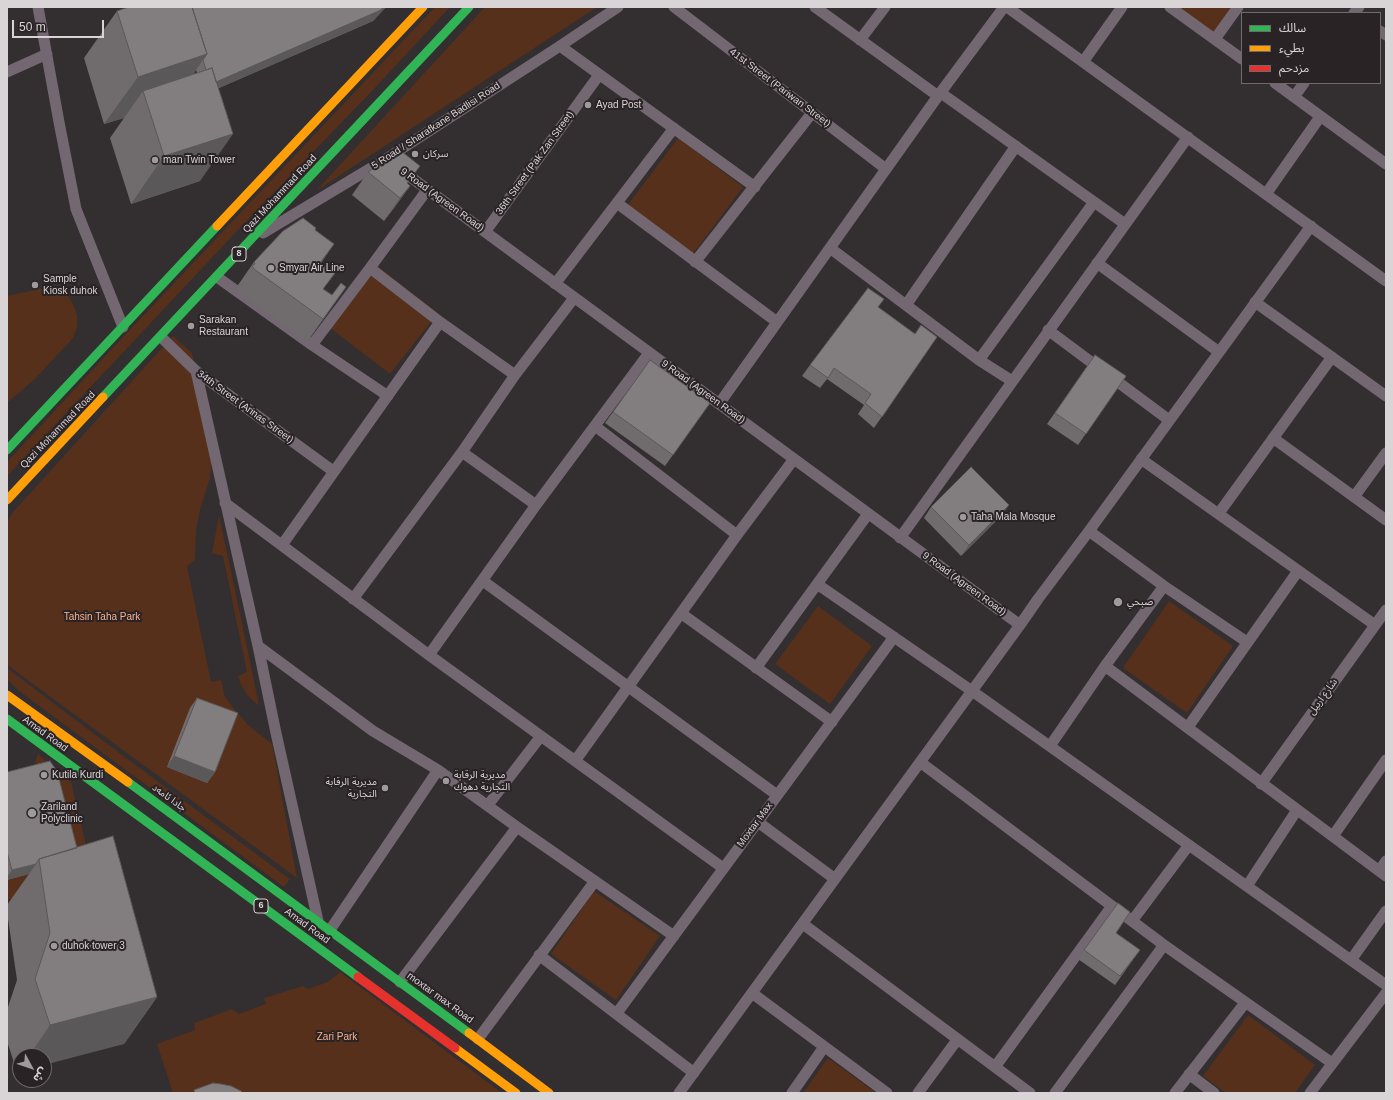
<!DOCTYPE html>
<html>
<head>
<meta charset="utf-8">
<style>
  body { margin:0 }
  #map { position:relative; width:1393px; height:1100px; overflow:hidden; background:#332e30; font-family:Arial,"Noto Sans Arabic",sans-serif }
  canvas { display:block }
  .frame { position:absolute; inset:0; border:8px solid #d9d4d6; pointer-events:none }
  .legend { position:absolute; left:1241px; top:12px; width:140px; height:72px; box-sizing:border-box; background:#2a2325; border:1px solid #706a6c; margin:0; padding:5px 7px; list-style:none; font-size:12px; color:#d9d4d6 }
  .legend li { display:flex; align-items:center; gap:8px; height:20px }
  .legend b { width:20px; border:1px solid #706a6c }
  .north { position:absolute; left:12px; top:1048px; width:40px; height:40px; box-sizing:border-box; background:#2a2325; border:1px solid #706a6c; border-radius:50%; rotate:130deg; font-size:11px; font-weight:700; line-height:16px; text-align:center; color:#d9d4d6 }
  .north::after { content:''; display:block; margin:auto; width:14px; height:18px; background:#9f9a9c; clip-path:polygon(50% 0,100% 100%,50% 72%,0 100%) }
  .scale { position:absolute; left:12px; top:20px; width:92px; height:18px; box-sizing:border-box; border:2px solid #d9d4d6; border-top:0; padding-left:5px; font-size:12px; line-height:14px; white-space:nowrap; color:#d9d4d6; -webkit-text-stroke:3px #2a2325; paint-order:stroke }
</style>
</head>
<body>
<div id="map">
<canvas width="1393" height="1100"></canvas>
<div class="frame"></div>
<ul class="legend">
<li><b style="height:5px;background:#30b455"></b>سالك</li>
<li><b style="height:5px;background:#ff9f0a"></b>بطيء</li>
<li><b style="height:5px;background:#e5322d"></b>مزدحم</li>
</ul>
<div class="north">ش</div>
<div class="scale">50 m</div>
</div>
<script>
const context = document.querySelector('canvas').getContext('2d');
context.lineJoin = 'round';
function fill(path, color) {
  context.fillStyle = color;
  context.fill(path, 'evenodd');
}
function toPath(rows) {
  const path = new Path2D();
  for (const r of rows) {
    path.moveTo(r[0], r[1]);
    for (let i = 2; i < r.length; i += 2) path.lineTo(r[i], r[i + 1]);
  }
  return path;
}
function strokePath(path, color, width, dash) {
  context.strokeStyle = color;
  context.lineWidth = width;
  context.lineCap = dash ? 'butt' : 'round';
  context.setLineDash(dash || []);
  context.stroke(path);
}
function write(font, color, halo, rows, align = 'center') {
  context.font = font + ' Arial,"Noto Sans Arabic",sans-serif';
  context.lineWidth = 4;
  context.setLineDash([]);
  context.textBaseline = 'middle';
  context.strokeStyle = halo;
  context.fillStyle = color;
  for (const [text, x, y, turn = 0] of rows) {
    context.save();
    context.translate(x, y);
    context.rotate((+turn || 0) * Math.PI / 180);
    context.textAlign = isNaN(turn) ? turn : align;
    if (halo) context.strokeText(text, 0, 0);
    context.fillText(text, 0, 0);
    context.restore();
  }
}
const green = toPath([
  [435,7,450,7,372,91,253,214,7,476,7,462,124,336],
  [485,7,597,7,316,191],
  [1174,7,1231,7,1212,34],
  [678,138,743,187,692,255,627,206],
  [376,265,438,313,390,374,329,327],
  [50,287,65,291,73,304,77,315,77,327,73,338,35,379,7,403,7,296],
  [173,336,192,353,212,458,210,478,200,510,196,530,195,560,187,566,211,682,221,680,225,697,235,710,249,726,272,744,297,878,14,670,7,664,7,522,13,512],
  [219,515,251,666,259,706,249,697,242,687,238,676,247,672,223,556,212,553],
  [1169,601,1233,646,1187,713,1123,668],
  [818,606,872,646,830,704,775,664],
  [7,668,126,758,290,879,284,887,19,691,7,679],
  [38,754,71,782,93,875,7,900,7,880,71,863,49,782,35,762],
  [594,891,660,936,616,1000,551,954],
  [340,972,502,1093,173,1093,157,1044,195,1030,194,1023,232,1009,239,1014,266,1004,264,998,303,986,308,989,328,982],
  [1248,1015,1315,1065,1295,1093,1226,1093,1203,1076],
  [828,1058,876,1093,803,1093]
]);
const street = toPath([
  [38,7,59,122,76,209,123,327],
  [674,7,886,169],
  [815,7,938,96],
  [1007,7,1386,281],
  [1170,7,1242,59],
  [1354,13,1359,7],
  [1380,31,1386,35],
  [1215,39,1238,7],
  [860,40,885,7],
  [560,46,755,187],
  [1083,62,1122,7],
  [7,72,47,54],
  [1275,83,1386,164],
  [941,93,1125,224],
  [1294,97,1304,83],
  [386,159,1020,625],
  [1266,194,1320,117],
  [617,203,777,322],
  [485,232,599,75],
  [263,233,386,159,560,46,618,7],
  [830,248,979,360,1012,381],
  [695,262,812,113],
  [1097,263,1219,352],
  [370,268,440,322,515,375],
  [217,277,312,345,388,396],
  [555,284,674,128],
  [1255,302,1386,396],
  [906,305,1016,146],
  [1048,330,1169,420],
  [161,337,196,371,333,471],
  [312,345,370,268,427,190],
  [979,360,1094,202],
  [196,371,258,646,276,733,318,921],
  [719,404,938,96,1004,7],
  [595,426,737,535],
  [1273,438,1386,520],
  [462,452,536,505],
  [1141,459,1375,625],
  [1354,497,1386,453],
  [225,503,429,655,723,868],
  [1219,513,1332,357],
  [1089,531,1164,586,1247,642],
  [900,538,1188,137],
  [282,545,440,322],
  [483,581,777,795],
  [817,584,972,691,1386,985],
  [353,599,462,452,515,375,574,298],
  [682,614,832,722],
  [258,646,373,731,438,770,517,827,674,936],
  [429,655,536,505,649,353],
  [1105,666,1386,876],
  [756,668,868,514],
  [1188,727,1298,571],
  [1050,746,1105,666,1164,586],
  [575,761,737,535,794,459],
  [920,762,1164,945,1332,1063],
  [1261,784,1386,610],
  [488,805,541,736],
  [758,822,835,879],
  [1333,836,1386,760],
  [1379,871,1386,861],
  [1247,886,1297,810],
  [1132,921,1189,845],
  [803,924,1030,1093],
  [330,930,438,770],
  [539,955,694,1073],
  [1351,960,1386,911],
  [400,982,517,827],
  [752,993,887,1093],
  [617,1013,894,637],
  [478,1039,595,881],
  [995,1067,1112,906],
  [1189,1074,1214,1093],
  [679,1093,1020,625,1038,599,1089,531,1311,226],
  [792,1093,824,1047],
  [918,1093,957,1040],
  [1055,1093,1164,945],
  [1175,1093,1245,1003],
  [1310,1093,1386,993]
]);
const fast = toPath([
  [103,397,469,7],
  [7,450,217,226],
  [7,719,358,977],
  [128,782,469,1033]
]);
const slow = toPath([
  [217,226,423,7],
  [7,500,103,397],
  [7,695,128,782],
  [469,1033,549,1093],
  [455,1048,516,1093]
]);
const jam = toPath([
  [358,977,455,1048]
]);
const wall = toPath([
  [129,7,386,7,373,21,219,88,200,181,131,204,110,138,124,118,104,124,84,58,117,11],
  [196,70,197,73,193,75],
  [368,172,410,186,394,208,384,221,352,195],
  [315,231,334,244,321,263,324,289,330,310,307,342,238,292,236,289,238,286,238,285,254,262],
  [878,307,915,334,937,337,874,428,858,414,864,405,827,379,820,388,802,376,810,365],
  [1095,355,1126,376,1078,445,1047,424],
  [650,360,710,403,665,466,605,423],
  [1009,505,1001,516,961,556,924,518,931,507],
  [197,698,215,772,207,783,167,767,190,708],
  [7,772,77,848,157,997,124,1044,44,1056,20,1056,20,1071,17,1072,7,1041,7,1010,17,980,7,912,7,905,29,874,7,880],
  [1118,903,1116,933,1140,950,1115,985,1078,959]
]);
const shadedWall = toPath([
  [383,7,386,7,373,21,203,95,211,84],
  [207,54,174,102,143,91,124,118,104,124,138,77],
  [233,134,200,181,131,204,164,156],
  [420,166,404,189,407,183],
  [410,186,394,208,384,221,400,198],
  [346,287,330,310,307,342,323,319],
  [1009,505,1001,516,961,556,969,545],
  [174,756,215,772,207,783,167,767],
  [36,864,29,874,7,880,7,877,12,870],
  [157,997,124,1044,44,1065,44,1056,29,1056,50,1025]
]);
const building = toPath([
  [129,7,192,7,207,54,138,77,117,11,129,7],
  [192,7,383,7,381,10,216,82,212,68,206,70,203,60,207,54,192,7],
  [212,68,233,134,164,156,143,91,212,68],
  [401,151,420,166,407,183,410,186,400,198,368,172,401,151],
  [303,218,316,228,315,230,334,244,320,263,335,273,323,289,332,295,341,283,346,287,323,319,254,269,252,266,255,264,254,262,283,231,303,218],
  [868,288,884,299,878,307,915,334,921,325,937,337,882,417,865,403,871,394,834,368,828,378,810,365,868,288],
  [1095,355,1126,376,1086,434,1055,413,1095,355],
  [650,360,710,403,673,455,613,412,650,360],
  [971,467,1009,505,969,545,931,507,971,467],
  [197,698,238,713,215,772,174,756,197,698],
  [50,761,57,771,77,848,39,859,36,864,12,870,7,852,7,772,50,761],
  [113,836,157,997,50,1025,35,979,50,933,39,859,113,836],
  [1118,903,1130,912,1116,933,1140,950,1120,976,1084,950,1118,903],
  [213,1083,221,1084,231,1086,241,1091,243,1093,195,1093,194,1090,213,1083]
]);
const markers = [
  [588,105,4,"#9f9a9c"],
  [415,154,4,"#9f9a9c"],
  [155,160,4,"#9f9a9c"],
  [271,268,4,"#9f9a9c"],
  [35,285,4,"#9f9a9c"],
  [191,326,4,"#9f9a9c"],
  [963,517,4,"#9f9a9c"],
  [1118,602,5,"#9f9a9c"],
  [44,775,4,"#9f9a9c"],
  [446,781,4,"#9f9a9c"],
  [385,788,4,"#9f9a9c"],
  [32,813,5,"#9f9a9c"],
  [54,946,4,"#9f9a9c"]
];
const shields = [
  [239,254,14],
  [261,906,14]
];
const shieldNames = [
  ["8",239,254],
  ["6",261,906]
];
const streetNames = [
  ["41st Street (Pariwan Street)",780,88,37],
  ["5 Road / Sharafkane Badlisi Road",436,126,-33],
  ["36th Street (Pak Zan Street)",535,163,-54],
  ["Qazi Mohammad Road",280,194,-47],
  ["9 Road (Agreen Road)",442,200,36],
  ["9 Road (Agreen Road)",703,392,36],
  ["34th Street (Arinas Street)",245,407,36],
  ["Qazi Mohammad Road",58,430,-46],
  ["9 Road (Agreen Road)",964,584,36],
  ["شارع اربيل",1323,697,-54],
  ["Amad Road",45,734,36],
  ["جادا ئامەد",169,798,36],
  ["Moxtar Max",755,825,-54],
  ["Amad Road",307,926,36],
  ["moxtar max Road",440,998,36]
];
const poiNames = [
  ["Ayad Post",596,105],
  ["سركان",423,154],
  ["man Twin Tower",163,160],
  ["Smyar Air Line",279,268],
  ["Sample",43,279],
  ["Kiosk duhok",43,291],
  ["Sarakan",199,320],
  ["Restaurant",199,332],
  ["Taha Mala Mosque",971,517],
  ["صبحي",1127,602],
  ["Kutila Kurdi",52,775],
  ["مديرية الرقابة",454,775],
  ["التجارية دهوك",454,787],
  ["مديرية الرقابة",377,782,"right"],
  ["التجارية",377,794,"right"],
  ["Zariland",41,807],
  ["Polyclinic",41,819],
  ["duhok tower 3",62,946]
];
const parkNames = [
  ["Tahsin Taha Park",102,617],
  ["Zari Park",337,1037]
];
fill(green, '#56301a');
strokePath(street, '#736771', 11);
strokePath(fast, '#30b455', 9);
strokePath(slow, '#ff9f0a', 9);
strokePath(jam, '#e5322d', 9);
fill(wall, '#706c6d');
fill(shadedWall, '#5b5859');
fill(building, '#827e7f');
strokePath(building, '#5b5859', 1);
for (const [x, y, r, color] of markers) {
  const dot = new Path2D();
  dot.arc(x, y, r, 0, 2 * Math.PI);
  context.fillStyle = color;
  context.fill(dot);
  strokePath(dot, '#2a2325', 1.5);
}
for (const [x, y, w] of shields) {
  const box = new Path2D();
  box.roundRect(x - w / 2, y - 7, w, 14, 3);
  context.fillStyle = '#2a2325';
  context.fill(box);
  strokePath(box, '#d9d4d6', 1);
}
write('bold 9px', '#d9d4d6', null, shieldNames);
write('10px', '#d9d4d6', '#2a2325', streetNames);
write('10px', '#d9d4d6', '#2a2325', poiNames, 'left');
write('10px', '#f9b18c', '#2a2325', parkNames);
</script>
</body>
</html>
